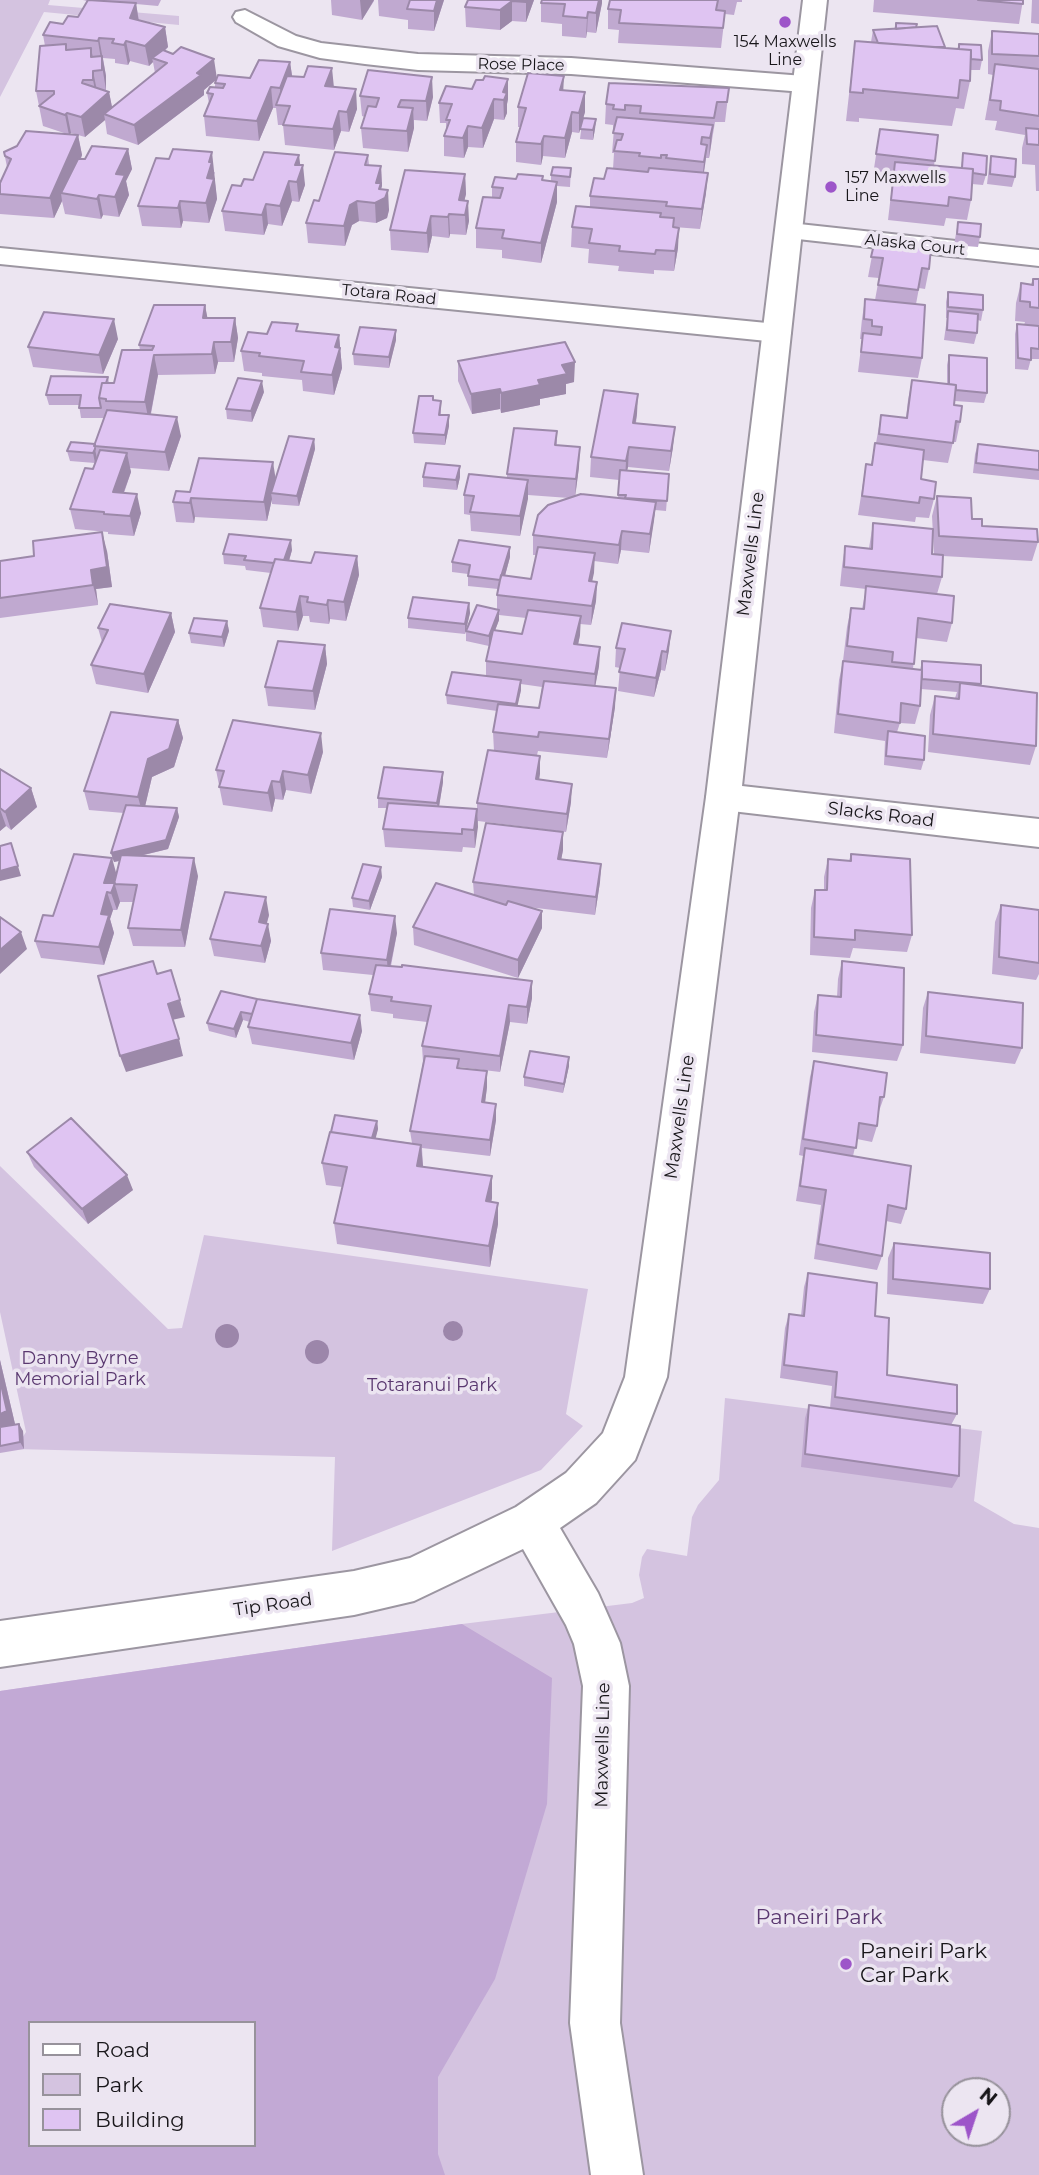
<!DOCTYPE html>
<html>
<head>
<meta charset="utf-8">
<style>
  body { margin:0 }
  #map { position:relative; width:1039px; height:2175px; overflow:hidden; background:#ece5f1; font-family:Montserrat,sans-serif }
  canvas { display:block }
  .legend { position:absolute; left:28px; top:2021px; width:228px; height:126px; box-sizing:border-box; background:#ece5f1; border:2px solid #97929b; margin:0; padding:9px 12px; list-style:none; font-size:21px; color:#18161a }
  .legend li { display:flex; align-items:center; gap:14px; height:35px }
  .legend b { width:35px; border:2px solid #97929b }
  .north { position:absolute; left:941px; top:2077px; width:70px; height:70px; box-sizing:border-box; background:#ece5f1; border:2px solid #97929b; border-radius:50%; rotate:39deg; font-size:19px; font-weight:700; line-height:28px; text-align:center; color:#18161a }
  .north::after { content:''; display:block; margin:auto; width:24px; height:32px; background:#9d55c9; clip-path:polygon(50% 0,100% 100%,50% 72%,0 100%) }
</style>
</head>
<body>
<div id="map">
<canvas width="1039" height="2175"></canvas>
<ul class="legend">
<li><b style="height:9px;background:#fff"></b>Road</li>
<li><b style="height:19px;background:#d4c3e0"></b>Park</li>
<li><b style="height:19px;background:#dfc4f2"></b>Building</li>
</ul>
<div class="north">N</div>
</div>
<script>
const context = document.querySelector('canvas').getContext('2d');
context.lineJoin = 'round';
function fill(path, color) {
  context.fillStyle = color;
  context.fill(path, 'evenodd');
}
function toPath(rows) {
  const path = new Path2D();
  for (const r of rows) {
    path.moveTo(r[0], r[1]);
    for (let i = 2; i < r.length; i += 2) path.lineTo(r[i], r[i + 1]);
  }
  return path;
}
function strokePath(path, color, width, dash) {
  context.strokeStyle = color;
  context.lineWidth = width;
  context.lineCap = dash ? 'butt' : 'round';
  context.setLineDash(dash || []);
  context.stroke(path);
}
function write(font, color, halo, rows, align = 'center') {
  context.font = font + ' Montserrat,sans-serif';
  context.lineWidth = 7;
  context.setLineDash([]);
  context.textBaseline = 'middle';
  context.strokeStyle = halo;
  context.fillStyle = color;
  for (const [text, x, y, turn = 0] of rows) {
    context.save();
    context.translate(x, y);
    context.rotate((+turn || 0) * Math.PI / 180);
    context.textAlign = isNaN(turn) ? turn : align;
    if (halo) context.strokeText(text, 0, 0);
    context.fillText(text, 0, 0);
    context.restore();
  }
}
const green = toPath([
  [0,0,50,0,48,5,179,16,179,25,44,12,0,97],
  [0,1166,168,1329,182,1328,204,1235,588,1289,566,1414,583,1426,541,1470,332,1551,335,1457,15,1449,26,1432,0,1312],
  [725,1398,982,1431,974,1501,1014,1524,1039,1528,1039,2175,0,2175,0,1691,462,1624,632,1603,644,1598,639,1575,642,1557,647,1549,687,1556,692,1517,698,1505,719,1480],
  [30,2023,254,2023,254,2145,30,2145],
  [955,2091,997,2091,997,2133,955,2133]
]);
const forest = toPath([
  [462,1624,552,1678,547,1804,495,1979,438,2077,438,2154,445,2175,0,2175,0,1691],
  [30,2023,254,2023,254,2145,30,2145]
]);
const minor = toPath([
  [245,10,296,36,321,43,365,48,418,54,571,58,804,76,813,79,817,84,813,89,804,92,571,74,418,70,365,64,320,58,278,46,236,22,233,17,236,12,245,10],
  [790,223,1039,250,1039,266,780,237,776,231,780,225,790,223],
  [0,248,777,324,787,327,791,333,787,339,777,342,0,264,0,248],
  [723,784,735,788,740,797,667,1377,635,1460,596,1503,560,1528,598,1593,613,1627,620,1643,629,1686,620,2023,643,2175,591,2175,570,2023,583,1686,574,1644,566,1625,523,1549,414,1601,354,1615,0,1667,0,1621,354,1571,410,1558,516,1507,566,1473,603,1433,625,1377,706,797,711,788,723,784]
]);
const tertiary = toPath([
  [803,0,827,0,742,786,1039,819,1039,847,723,810,711,806,706,797,803,0]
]);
const trees = [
  [453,1331,10],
  [227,1336,12],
  [317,1352,12]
];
const wall = toPath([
  [83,0,161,0,158,6,136,4,139,20,165,27,168,47,165,51,217,78,250,78,290,62,292,76,334,87,357,109,349,132,341,131,334,150,285,145,283,125,278,125,276,108,273,108,259,141,206,136,204,116,209,103,207,93,215,88,215,83,216,80,204,90,204,95,138,145,107,134,105,120,85,137,71,133,69,134,78,135,82,155,81,159,85,159,128,149,132,169,126,181,129,195,119,217,103,215,101,219,65,214,62,201,54,218,0,214,0,183,7,167,4,152,67,134,43,126,36,91,45,46,43,35,78,17,87,1],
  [103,58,115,59,115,63,128,65,130,61,149,66,153,62,155,73,112,107,109,92,104,90,106,90,106,76],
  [331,0,374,0,374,1,362,20,332,15],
  [378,0,444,0,434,31,408,29,408,20,379,16],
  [468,0,534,0,526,22,512,21,500,30,466,27,465,7],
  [626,0,742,0,742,2,737,2,734,15,725,14,721,48,618,43,619,30,608,29,608,9],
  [874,0,1023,0,1019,24,873,12],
  [1032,0,1039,0,1039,24,1031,23],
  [541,3,602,3,596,33,587,32,586,38,562,36,562,24,541,22],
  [896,23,916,27,945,47,945,48,957,49,959,44,982,60,980,70,971,70,970,81,964,109,956,108,952,126,859,118,859,122,846,121,855,41,871,42,873,30,894,29],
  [992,31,1039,34,1039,191,1036,191,1035,165,1022,164,1022,148,1025,135,995,130,997,121,985,120,993,75,988,74,988,51],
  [508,79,508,99,507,104,507,113,504,120,494,119,483,148,468,147,464,158,444,156,444,136,446,130,446,123,440,123,439,103,472,89,483,80],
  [729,88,725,122,715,122,709,158,706,158,704,173,706,193,700,229,674,227,678,248,674,271,654,270,654,274,618,271,619,266,588,263,589,249,571,247,572,227,590,208,590,196,613,169,614,153,612,153,614,129,613,129,613,125,605,124,606,104],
  [563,90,585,92,585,112,583,118,596,119,595,129,593,140,580,139,582,123,579,133,572,132,565,158,543,156,541,165,516,162,516,142,521,127,518,127,518,107],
  [360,96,433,97,427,121,414,120,414,128,408,152,363,148,361,128,365,117,362,116],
  [880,129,938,135,934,166,961,168,963,153,986,175,983,185,972,184,971,200,967,220,946,218,944,226,888,220,893,177,873,175],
  [368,155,369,165,381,166,382,186,381,189,389,210,387,218,376,223,359,221,352,225,345,246,308,243,306,223,319,201],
  [991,156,1015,177,1012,187,987,184,989,167],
  [300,165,305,185,299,202,292,201,282,226,268,224,264,235,225,231,222,211,241,186,253,180],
  [571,168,570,187,557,186,557,202,541,263,502,258,502,250,476,248,476,228,492,198,492,187,516,179,543,176,543,180,551,181,551,175],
  [215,172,214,175,217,199,209,223,183,221,181,228,142,226,138,206],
  [465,174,466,194,464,201,469,221,466,235,450,234,449,238,432,236,428,253,391,250,390,230],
  [958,222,980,237,978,247,954,245],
  [875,240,929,269,925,289,919,288,916,304,922,358,918,378,858,372,862,339,860,339,862,319,865,299,875,300,879,278,868,277],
  [1033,279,1039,279,1039,359,1031,359,1028,370,1015,369,1015,334,1017,324,1024,325,1025,322,1015,321,1016,303,1021,283,1031,284],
  [948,292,983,310,981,321,978,320,977,333,974,344,944,340,947,318,946,318,946,302],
  [205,305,207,318,235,318,238,338,234,362,218,362,215,374,158,375,151,414,181,436,169,471,130,468,131,472,124,493,141,513,134,536,108,534,108,532,75,529,70,509,95,463,70,461,67,451,95,444,104,418,81,418,79,405,49,405,46,395,108,377,109,383,114,383,140,350,139,345],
  [396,330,396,340,389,368,354,365,353,354],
  [299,331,339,335,342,368,334,395,303,391,302,380,262,376,262,373,244,371,241,351,267,334],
  [118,339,103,374,33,367,28,347],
  [949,355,987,393,984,403,955,401,954,405,960,422,956,442,953,442,948,463,923,460,921,479,934,499,929,518,916,517,915,522,858,515,866,464,871,465,875,443,876,443,881,415,906,418,908,400,912,380,947,384,947,365],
  [458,361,574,382,566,384,566,394,540,399,540,405,501,413,500,409,472,414,458,381],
  [264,392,252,422,227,419,226,409],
  [433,400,441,401,441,415,449,415,449,426,445,445,414,443,413,433],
  [637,414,636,423,673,447,669,471,628,467,627,470,669,474,666,511,655,510,649,553,621,550,618,564,594,561,592,581,597,582,596,601,591,625,580,624,580,635,578,645,600,647,599,666,595,686,615,707,607,758,538,751,537,755,540,756,539,780,571,802,566,832,478,821,475,848,463,847,462,852,385,847,383,829,387,808,378,808,378,798,443,772,443,782,439,806,477,809,477,803,494,751,493,732,497,711,447,704,446,695,486,676,486,661,491,641,489,646,466,641,466,631,497,609,497,595,498,589,468,586,468,574,452,572,452,562,510,557,505,576,531,579,537,555,533,555,533,535,569,498,528,495,520,536,471,531,470,515,464,514,464,495,507,478,507,474,557,431,557,445,579,467,575,496,618,498,619,480,590,477,591,457],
  [499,615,526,618,522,634,495,631,499,620],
  [521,684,542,687,539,708,517,706,521,690],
  [314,439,315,449,299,506,272,504,272,499,267,521,195,517,194,523,176,522,173,502,275,478],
  [978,444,1039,451,1039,480,973,473,975,454],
  [423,477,460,477,457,490,423,487],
  [937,496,982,526,1038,542,1032,561,943,556,942,577,937,594,952,623,947,642,916,638,913,669,920,670,922,661,981,684,980,686,1036,746,1030,765,928,752,930,715,935,696,955,698,957,692,921,689,920,706,915,724,900,723,897,732,924,760,921,770,884,765,885,741,834,733,839,680,843,661,847,627,851,608,862,609,866,589,840,586,842,566,845,546,869,548,873,523,934,554,932,516],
  [292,550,289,561,311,563,357,556,359,575,346,621,330,619,329,624,310,622,309,616,303,616,298,631,263,627,260,608,271,573,246,570,245,566,224,564,223,554],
  [107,551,112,587,96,589,98,605,0,618,0,561],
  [469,603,470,613,465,634,408,628,408,618],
  [171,613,175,632,148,693,96,684,91,665,102,642,98,628],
  [227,621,229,631,224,647,191,643,189,633],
  [325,645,327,664,315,710,268,706,265,687],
  [616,648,669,650,665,671,661,670,654,697,618,691,620,668,615,667],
  [178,720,183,738,174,767,152,777,145,806,177,808,179,817,168,849,140,856,198,876,185,947,133,946,128,928,134,902,120,902,117,910,113,910,110,919,114,933,104,965,41,958,35,941,53,916,117,874,120,861,114,862,111,853,124,813,89,810,84,791],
  [323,752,311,794,286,790,283,800,275,799,272,812,223,805,216,770],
  [0,769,31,788,37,807,11,830,6,826,0,831],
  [563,850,561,859,601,864,600,882,595,915,528,907,542,911,542,928,518,978,414,945,413,927,474,895,473,882],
  [851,854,912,935,907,952,853,948,850,958,810,955,811,908,815,890,824,890,824,877,828,859,849,861],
  [382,877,370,910,353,907,352,898],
  [1001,905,1039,910,1039,974,1036,980,992,974,995,922],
  [269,915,267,923,271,941,265,963,214,956,210,939],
  [397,933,391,966,532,981,532,998,527,1024,510,1022,500,1072,459,1067,487,1087,485,1103,496,1104,496,1120,490,1156,422,1148,423,1167,492,1198,491,1202,498,1203,498,1224,490,1267,337,1244,334,1223,342,1187,326,1185,322,1163,377,1121,378,1129,375,1138,412,1143,410,1131,423,1062,422,1046,427,1022,393,1018,393,1014,371,1011,369,994,373,975,323,970,321,953],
  [842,961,903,1045,897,1061,812,1052,814,1012,818,995,837,997,838,979],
  [221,991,362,1031,354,1060,252,1044,248,1027,250,1022,243,1020,236,1038,209,1031,207,1023],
  [928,992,1022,1048,1015,1064,920,1053,923,1008],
  [569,1057,569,1066,563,1093,524,1086,524,1077],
  [814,1061,884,1097,878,1114,877,1126,872,1142,857,1139,853,1156,906,1209,901,1224,886,1221,882,1256,877,1270,814,1259,821,1205,796,1201,803,1156,799,1155,810,1077],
  [27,1152,133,1190,88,1224,34,1167],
  [894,1243,990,1289,983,1304,887,1294,888,1258],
  [808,1273,875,1316,887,1375,957,1414,951,1425,959,1476,952,1488,801,1467,805,1418,809,1405,830,1408,832,1386,780,1378,785,1328,789,1314,801,1316,804,1287],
  [0,1360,15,1424,12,1426,23,1431,24,1449,0,1453]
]);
const shadedWall = toPath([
  [360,0,374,0,362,20],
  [437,0,444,0,434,31,434,11],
  [527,0,534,0,526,22,526,2],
  [599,0,602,0,602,3,596,33,596,13],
  [512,1,512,21,500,30,500,10],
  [136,3,139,23,130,18],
  [588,12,587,32,586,38,587,18],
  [165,27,168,47,155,59,152,58,153,62,149,66,145,46],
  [99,38,106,76,106,90,98,41],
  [126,41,130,61,128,65,124,45],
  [91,48,95,68,93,71,97,91,97,100,93,80],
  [214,59,217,79,204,90,204,95,138,145,134,125],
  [290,62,293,82,282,105,280,88],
  [332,68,334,88,325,86],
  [564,76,563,96,560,90],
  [432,77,433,97,427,121,426,101],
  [508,79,508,99,507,104,507,113,504,120,503,92],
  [271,87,273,108,259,141,257,121],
  [356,89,357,109,349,132,347,112],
  [109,92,113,112,104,114,105,120,85,137,81,117],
  [585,92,585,112,579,133,579,113],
  [494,99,494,119,483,148,482,128],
  [413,108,414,128,408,152,407,131],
  [339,111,341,131,334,150,333,129],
  [572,112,572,132,565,158,565,138],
  [67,113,71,133,69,135,65,115],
  [596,119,595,129,593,140,593,130],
  [713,125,711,145,709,158,710,138],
  [468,126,468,147,464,158,463,138],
  [78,135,82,155,65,194,61,193,62,201,54,218,50,198],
  [544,136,543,156,541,165,541,144],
  [707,145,705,165,702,182,704,162],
  [128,149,132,169,126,181,129,195,119,217,115,197,116,174],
  [212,152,217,199,209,223,206,203,207,178,209,162],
  [299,155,301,171,303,165,305,185,299,202,295,165],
  [381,166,382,186,381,189,388,190,389,210,387,218,376,223,375,203,376,183],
  [708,173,706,193,700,229,702,209],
  [465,174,466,194,461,215,459,200],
  [289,181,292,201,282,226,280,206],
  [557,182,557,202,541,263,541,243],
  [99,195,103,215,101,219,97,199],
  [180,201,183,221,181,228,178,208],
  [357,201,359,221,352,225,345,246,344,226,350,205],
  [468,201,469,221,466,235,465,215],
  [266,204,268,224,264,235,262,215],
  [449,214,450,234,449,238,448,217],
  [431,216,432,236,428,253,427,233],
  [679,228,678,248,674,271,675,251],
  [205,305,209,326,203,318],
  [235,318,238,338,234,362,231,342],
  [114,319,118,339,103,374,99,355],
  [396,330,396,340,389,368,389,357],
  [339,335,342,368,334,395,332,375,335,347],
  [214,342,218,362,215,374,212,354],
  [154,355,158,375,149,422,145,402],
  [575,362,574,382,566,384,566,394,540,399,540,405,501,413,501,393,538,380,562,365],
  [262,381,264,392,252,422,251,411],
  [500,389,500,409,472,414,471,394],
  [638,394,637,414,632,443,633,423],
  [449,415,449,426,445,445,445,435],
  [177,417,181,436,169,471,165,452],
  [675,427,673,447,669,471,671,451],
  [314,439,315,449,299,506,297,496],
  [580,447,579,467,575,498,576,479],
  [629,447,628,467,625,481,626,461],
  [95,449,97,459,95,463,93,453],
  [127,453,131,472,117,511,113,492],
  [273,462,276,481,271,493,272,499,267,521,264,502],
  [460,466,460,477,457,490,456,480],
  [528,480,528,499,520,536,520,516],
  [137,494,141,513,134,536,130,516],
  [191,498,195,517,194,523,190,503],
  [656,502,654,521,649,553,650,534],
  [622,531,621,550,618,564,619,545],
  [102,532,107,551,112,587,96,589,98,605,93,585,91,570],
  [291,540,292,550,285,574,283,564],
  [510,547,510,557,501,590,501,580],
  [595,553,594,573,588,600,589,581],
  [357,556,359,575,346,621,344,602],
  [597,582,596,601,591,625,592,606],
  [300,596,303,616,298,631,296,612],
  [328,600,330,619,329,624,327,605],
  [469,603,470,613,465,634,465,624],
  [499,610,499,620,489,646,489,636],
  [171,613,175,632,148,693,144,674],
  [581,616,580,635,574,663,574,644],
  [227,621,229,631,224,647,222,637],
  [671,631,669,650,665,671,667,652],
  [325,645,327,664,315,710,313,691],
  [600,647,599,666,594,693,595,674],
  [662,651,661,670,654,697,656,678],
  [521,680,521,690,516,713,516,704],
  [616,688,615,707,607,758,609,739],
  [178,720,183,738,174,767,152,777,143,815,138,797,148,759],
  [321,733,323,752,311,794,308,775],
  [540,756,540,774,536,798,536,779],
  [283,771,286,790,283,800,280,782],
  [443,772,443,782,438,813,437,803],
  [272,781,275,799,272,812,268,793],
  [572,784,571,802,566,832,567,814],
  [31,788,37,807,11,830,5,812],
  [177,808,179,817,168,849,114,862,111,853],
  [0,809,6,826,0,831],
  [477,809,478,827,475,848,474,830],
  [563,832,563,850,558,877,558,859],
  [11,843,21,876,0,881,0,871],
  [112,858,117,876,115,885,120,902,117,910,111,893,107,892,113,910,110,919,114,933,104,965,99,947,101,914,104,883],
  [194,858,198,876,185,947,181,930],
  [601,864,600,882,595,915,596,897],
  [381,867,382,877,370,910,369,901],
  [266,897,269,915,262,940,259,922],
  [542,911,542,928,518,978,518,960],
  [395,916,397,933,388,977,387,960],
  [268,924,271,941,265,963,261,946],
  [21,932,27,949,0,974,0,950],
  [532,981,532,998,527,1024,527,1007],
  [180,1000,185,1017,172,1020,168,1004],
  [509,1005,510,1022,500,1072,500,1056],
  [241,1012,243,1020,236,1038,234,1029],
  [360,1015,362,1031,354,1060,351,1043],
  [179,1039,183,1056,126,1072,120,1056],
  [569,1057,569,1066,563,1093,564,1084],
  [487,1071,487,1087,483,1118,482,1102],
  [496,1104,496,1120,490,1156,490,1140],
  [377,1121,378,1129,372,1153,370,1145],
  [421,1145,423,1166,417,1166],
  [127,1175,133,1190,88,1224,82,1209],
  [492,1176,492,1198,487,1223,486,1201],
  [498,1203,498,1224,490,1267,489,1246],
  [0,1360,15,1424,0,1429],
  [19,1424,23,1431,24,1449,20,1442]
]);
const building = toPath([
  [88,0,136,3,130,18,165,27,145,46,126,41,124,45,112,43,114,39,99,38,98,41,43,35,50,22,63,24,68,16,78,17,88,0],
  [410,0,437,0,434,11,407,9,410,0],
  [468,0,527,0,526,2,512,1,500,10,465,7,468,0],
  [542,0,599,0,596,13,588,12,587,18,563,16,565,4,541,3,542,0],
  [610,0,718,0,716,10,725,11,723,28,619,23,621,10,608,9,610,0],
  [978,0,1023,0,1023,4,978,0],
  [896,23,917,24,916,27,896,29,896,23],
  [937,26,945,47,935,47,878,43,873,30,937,26],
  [992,31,1039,34,1039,56,992,54,992,31],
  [855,41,971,50,970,81,960,80,958,98,863,89,863,93,850,92,855,41],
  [66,44,66,50,91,48,91,57,102,56,102,70,93,71,93,80,83,80,82,83,109,92,81,117,67,113,65,115,39,106,54,94,54,91,36,91,40,46,66,44],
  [959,44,981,45,982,60,971,59,971,50,959,49,959,44],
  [181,47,214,59,197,73,201,75,134,125,104,114,167,63,152,58,163,50,173,54,181,47],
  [259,60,290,62,280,88,271,87,257,121,204,116,213,94,207,93,210,87,223,88,225,84,215,83,218,75,250,78,259,60],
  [995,64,1039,69,1039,116,1000,110,1001,101,990,100,995,64],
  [308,66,332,68,325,86,356,89,347,112,339,111,333,129,283,125,290,106,276,105,287,76,304,77,308,66],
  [368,70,432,77,426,101,401,100,398,107,413,108,407,131,361,128,368,106,376,107,379,98,360,96,368,70],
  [528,73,564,76,560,90,585,92,579,113,572,112,565,138,544,136,541,144,516,142,526,108,518,107,528,73],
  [485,76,508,79,503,92,507,93,504,100,494,99,482,128,468,126,463,138,444,136,450,120,446,120,452,104,439,103,446,86,472,89,476,80,483,80,485,76],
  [609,83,729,88,727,102,717,102,714,118,640,113,641,106,625,105,625,110,613,109,614,105,606,104,609,83],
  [617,117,713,125,710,138,702,137,701,144,707,145,704,162,666,158,667,155,661,155,661,158,639,156,640,153,614,151,617,140,621,140,623,134,613,133,617,117],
  [583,118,596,119,593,130,580,129,583,118],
  [1026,128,1039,129,1039,145,1027,144,1026,128],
  [880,129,938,135,935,161,876,154,880,129],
  [26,131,78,135,50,198,0,194,0,183,11,159,5,156,4,152,17,146,26,131],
  [92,146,128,149,116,174,125,175,115,197,99,195,97,199,61,193,78,159,85,159,92,146],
  [173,149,212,152,209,162,212,162,207,178,214,179,206,203,180,201,178,208,138,206,156,158,169,159,173,149],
  [264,152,299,155,295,165,303,165,297,182,289,181,280,206,266,204,262,215,222,211,232,185,241,186,244,179,253,180,264,152],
  [335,152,368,155,365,165,381,166,376,183,381,183,379,189,388,190,385,198,375,203,357,201,350,205,344,226,306,223,314,200,319,201,335,152],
  [963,153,987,156,986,175,973,173,973,169,962,168,963,153],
  [991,156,1016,159,1015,177,990,174,991,156],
  [895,162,973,169,971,200,949,197,948,206,891,200,895,162],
  [553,167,571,168,570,177,551,175,553,167],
  [607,168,648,172,649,168,708,173,702,209,666,206,667,202,590,196,594,178,604,179,607,168],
  [405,170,465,174,459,200,468,201,465,215,449,214,448,217,431,216,427,233,390,230,405,170],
  [518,174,543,176,542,180,557,182,541,243,502,238,504,230,476,228,483,197,500,198,503,188,492,187,495,177,516,179,518,174],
  [576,206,661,213,660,217,674,218,673,227,679,228,675,251,656,250,655,254,619,251,620,246,589,243,592,229,572,227,576,206],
  [958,222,981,224,980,237,957,234,958,222],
  [875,240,931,248,929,269,922,268,918,290,878,285,883,258,871,257,875,240],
  [1033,279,1039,279,1039,308,1030,307,1030,302,1020,301,1021,283,1033,285,1033,279],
  [948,292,983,295,983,310,948,307,948,292],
  [865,299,925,305,922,358,861,352,863,333,881,335,882,327,872,326,872,320,864,319,865,299],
  [154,305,205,305,203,318,235,318,231,342,214,342,212,354,154,355,145,402,106,401,106,399,99,398,102,383,114,383,122,350,152,350,154,346,139,345,154,305],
  [948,311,978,314,977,333,947,330,948,311],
  [44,312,114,319,99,355,28,347,44,312],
  [272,322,298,324,296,331,339,335,335,347,340,348,332,375,301,372,304,361,259,356,260,353,241,351,248,332,267,334,272,322],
  [1017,324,1039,326,1039,349,1031,348,1031,360,1018,358,1017,324],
  [360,327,396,330,389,357,353,354,360,327],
  [565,342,575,362,562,365,567,374,538,380,540,385,501,393,500,389,471,394,458,361,565,342],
  [949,355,987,358,987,393,956,390,956,385,949,384,949,355],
  [51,376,108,377,106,383,102,383,99,398,101,408,79,408,81,395,46,395,51,376],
  [238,378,262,381,251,411,226,409,238,378],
  [912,380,956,385,954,405,962,406,960,422,956,421,953,443,879,434,881,415,907,418,912,380],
  [604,390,638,394,633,423,675,427,671,451,629,447,626,461,591,457,604,390],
  [419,396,433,396,433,400,441,401,439,415,449,415,445,435,413,433,419,396],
  [107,410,177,417,165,452,94,446,107,410],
  [514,428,557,431,555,445,580,447,576,479,507,474,514,428],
  [289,436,314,439,297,496,271,493,289,436],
  [71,442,95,444,95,449,93,453,67,451,71,442],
  [875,443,924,450,921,479,936,482,934,499,920,497,919,503,862,496,866,464,872,465,875,443],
  [978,444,1039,451,1039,470,976,463,978,444],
  [100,450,127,453,113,492,137,494,130,516,104,514,104,512,70,509,85,468,93,469,100,450],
  [199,458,273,462,264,502,191,498,190,503,173,502,176,491,190,492,199,458],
  [426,463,460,466,456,480,423,477,426,463],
  [620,470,669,474,667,501,625,498,626,495,618,495,620,470],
  [469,474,528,480,520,516,470,512,474,496,464,495,469,474],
  [581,494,656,502,650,534,622,531,619,545,533,535,538,515,548,505,581,494],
  [937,496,971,498,972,519,982,519,982,526,1037,529,1038,542,939,536,937,496],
  [873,523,933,529,932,554,943,555,942,577,844,567,845,546,872,549,873,523],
  [102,532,107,567,91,570,93,585,0,598,0,561,34,556,33,541,102,532],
  [229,534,291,540,284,560,275,559,274,563,244,560,246,556,223,554,229,534],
  [459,540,510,547,500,580,468,576,470,565,452,562,459,540],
  [538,547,595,553,589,581,597,582,592,606,497,595,501,575,531,579,538,547],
  [315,552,357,556,344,602,328,600,327,605,307,602,308,597,300,596,296,612,260,608,275,559,311,563,315,552],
  [866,586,954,596,952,623,918,618,914,664,892,662,893,652,847,646,851,608,864,609,866,586],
  [413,597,469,603,465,624,408,618,413,597],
  [110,604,171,613,144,674,91,665,108,630,98,628,110,604],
  [477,605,499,610,489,636,466,631,477,605],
  [528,610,581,616,574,644,600,647,595,674,486,661,493,630,522,634,528,610],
  [194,618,227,621,222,637,189,633,194,618],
  [622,623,671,631,667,652,662,651,656,678,619,672,625,649,616,648,622,623],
  [278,641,325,645,313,691,265,687,278,641],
  [843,661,922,670,920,706,901,703,900,723,838,714,843,661],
  [922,661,981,665,981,684,922,679,922,661],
  [452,672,521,680,516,704,446,695,452,672],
  [544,681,616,688,609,739,539,732,538,737,493,732,498,704,539,708,544,681],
  [960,683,1037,693,1036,746,933,734,935,696,959,699,960,683],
  [111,712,178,720,169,749,148,759,138,797,84,791,111,712],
  [233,720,321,733,308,775,283,771,280,782,272,781,268,793,219,787,224,771,216,770,233,720],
  [888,731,925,736,924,760,886,756,888,731],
  [488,750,540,756,536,779,572,784,567,814,477,803,488,750],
  [384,767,443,772,437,803,378,798,384,767],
  [0,769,31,788,5,812,0,808,0,769],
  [388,803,477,809,474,830,462,829,462,834,383,829,388,803],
  [126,805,177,808,166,840,111,853,126,805],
  [486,823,563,832,558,859,601,864,596,897,473,882,486,823],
  [11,843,18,866,0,871,0,846,11,843],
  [74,854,112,858,104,883,115,883,111,893,107,892,101,914,109,915,99,947,35,941,43,915,53,916,74,854],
  [851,854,910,859,912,935,855,930,855,940,814,937,815,890,827,890,828,859,851,861,851,854],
  [121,855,194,858,181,930,128,928,137,885,114,884,121,855],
  [363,864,381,867,369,901,352,898,363,864],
  [436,883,506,905,508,901,542,911,518,960,413,927,436,883],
  [225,892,266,897,259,922,268,924,261,946,210,939,225,892],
  [1001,905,1039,910,1039,963,999,957,1001,905],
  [330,909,395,916,387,960,321,953,330,909],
  [0,917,21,932,0,950,0,917],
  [153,961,157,974,171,970,180,1000,168,1004,179,1039,120,1056,98,976,153,961],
  [842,961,904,968,903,1045,816,1035,818,995,841,997,842,961],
  [376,965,402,967,402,965,532,981,527,1007,509,1005,500,1056,422,1046,431,1006,391,1001,392,997,369,994,376,965],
  [221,991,257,999,252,1014,241,1012,234,1029,207,1023,221,991],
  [928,992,1023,1003,1022,1048,926,1036,928,992],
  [257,999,360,1015,351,1043,248,1027,257,999],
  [530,1051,569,1057,564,1084,524,1077,530,1051],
  [425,1056,459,1059,457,1068,487,1071,482,1102,496,1104,490,1140,410,1131,425,1056],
  [814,1061,887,1073,884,1097,880,1097,877,1126,859,1123,856,1148,803,1139,814,1061],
  [335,1115,377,1121,372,1138,331,1132,335,1115],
  [71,1118,127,1175,82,1209,27,1152,71,1118],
  [330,1132,421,1145,417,1166,492,1176,486,1201,498,1203,489,1246,334,1223,347,1167,322,1163,330,1132],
  [805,1148,911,1166,906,1209,888,1205,882,1256,818,1244,826,1190,800,1186,805,1148],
  [894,1243,990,1253,990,1289,893,1279,894,1243],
  [808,1273,877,1283,875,1316,889,1318,887,1375,957,1385,957,1414,835,1397,837,1372,784,1365,789,1314,804,1316,808,1273],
  [0,1380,7,1411,0,1414,0,1380],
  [809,1405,960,1426,959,1476,805,1454,809,1405],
  [19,1424,20,1442,0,1446,0,1427,19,1424]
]);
const markers = [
  [785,22,7,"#9d55c9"],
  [831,187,7,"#9d55c9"],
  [846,1964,7,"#9d55c9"]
];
const farPoinames = [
  ["154 Maxwells",785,42],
  ["Line",785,60],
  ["157 Maxwells",845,178,"left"],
  ["Line",845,196,"left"]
];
const farStreetnames = [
  ["Rose Place",521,65,1],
  ["Alaska Court",915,245,6],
  ["Totara Road",389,295,6]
];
const streetNames = [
  ["Maxwells Line",751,554,-83],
  ["Slacks Road",881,815,7],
  ["Maxwells Line",680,1117,-82],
  ["Tip Road",273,1605,-8],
  ["Maxwells Line",603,1745,-89]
];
const parkNames = [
  ["Danny Byrne",80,1359],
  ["Memorial Park",80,1380],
  ["Totaranui Park",432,1386]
];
const nearParknames = [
  ["Paneiri Park",819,1918]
];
const nearPoinames = [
  ["Paneiri Park",860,1952],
  ["Car Park",860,1976]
];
fill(green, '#d4c3e0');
fill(forest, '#c2a9d5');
strokePath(minor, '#9c96a1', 4);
strokePath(tertiary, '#9c96a1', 4);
fill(minor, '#fff');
fill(tertiary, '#fff');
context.fillStyle = '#9c86aa';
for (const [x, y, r] of trees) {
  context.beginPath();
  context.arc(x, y, r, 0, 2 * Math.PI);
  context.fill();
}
fill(wall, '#c0a9d0');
fill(shadedWall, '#9c89a9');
fill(building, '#dfc4f2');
strokePath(building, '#9c89a9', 2);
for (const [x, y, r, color] of markers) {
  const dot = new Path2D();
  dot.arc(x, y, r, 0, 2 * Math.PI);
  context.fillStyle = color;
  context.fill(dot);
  strokePath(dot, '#ece5f1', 2.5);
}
write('16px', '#18161a', '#ece5f1', farPoinames);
write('16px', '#18161a', '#ece5f1', farStreetnames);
write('18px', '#18161a', '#ece5f1', streetNames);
write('18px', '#5a3870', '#ece5f1', parkNames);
write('21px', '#5a3870', '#ece5f1', nearParknames);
write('21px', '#18161a', '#ece5f1', nearPoinames, 'left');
</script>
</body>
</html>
